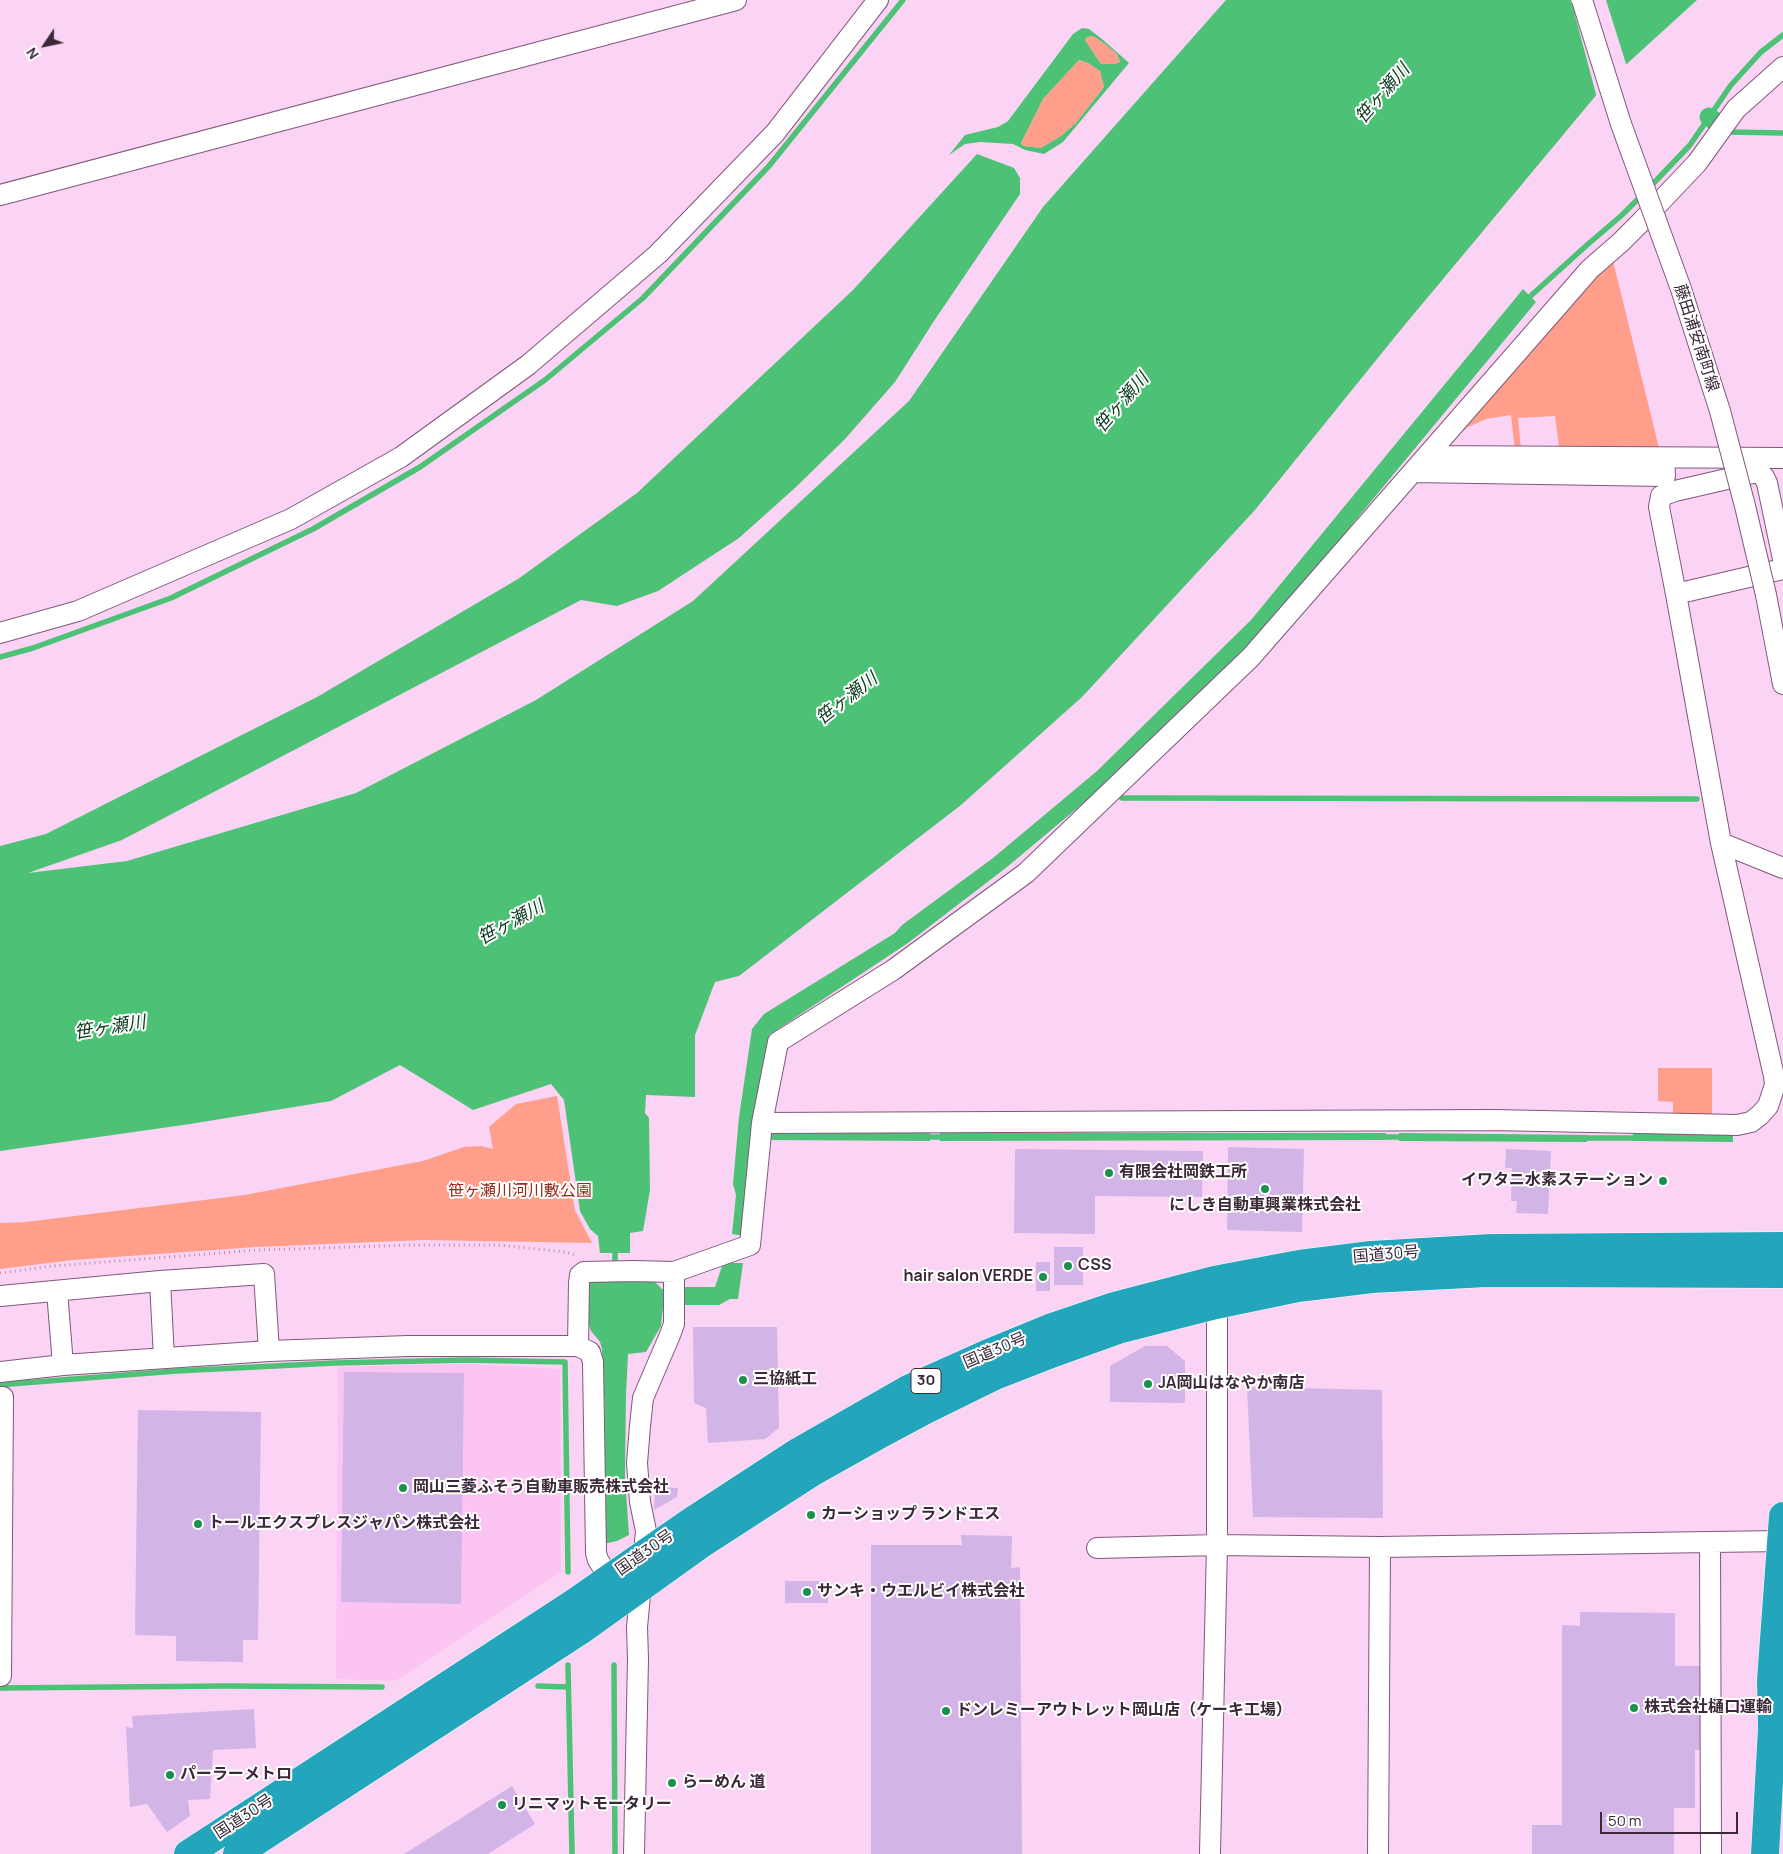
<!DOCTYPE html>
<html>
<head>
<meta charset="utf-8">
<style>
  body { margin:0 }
  #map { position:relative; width:1783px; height:1854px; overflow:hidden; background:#fbd3f4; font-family:Manrope,sans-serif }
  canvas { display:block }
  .north { position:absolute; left:20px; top:20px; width:50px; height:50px; -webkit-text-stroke:4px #fff; paint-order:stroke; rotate:236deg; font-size:14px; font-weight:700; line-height:20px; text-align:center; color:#3b2838 }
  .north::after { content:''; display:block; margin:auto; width:18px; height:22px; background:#3b2838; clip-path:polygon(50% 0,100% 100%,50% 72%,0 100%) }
  .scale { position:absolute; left:1600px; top:1812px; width:138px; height:22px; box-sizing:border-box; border:2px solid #3b2838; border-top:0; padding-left:6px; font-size:15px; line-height:18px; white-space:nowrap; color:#3b2838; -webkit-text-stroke:4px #fff; paint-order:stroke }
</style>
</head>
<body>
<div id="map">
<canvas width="1783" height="1854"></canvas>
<div class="north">N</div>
<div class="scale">50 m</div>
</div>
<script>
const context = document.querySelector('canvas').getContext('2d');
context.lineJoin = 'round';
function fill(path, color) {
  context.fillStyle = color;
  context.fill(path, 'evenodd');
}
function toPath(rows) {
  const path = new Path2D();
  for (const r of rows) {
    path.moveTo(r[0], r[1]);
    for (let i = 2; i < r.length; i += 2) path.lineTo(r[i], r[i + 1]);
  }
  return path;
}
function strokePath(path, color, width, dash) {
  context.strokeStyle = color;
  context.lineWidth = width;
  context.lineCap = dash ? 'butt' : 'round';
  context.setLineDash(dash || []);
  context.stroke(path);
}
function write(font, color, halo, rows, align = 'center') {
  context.font = font + ' Manrope,"Noto Sans JP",sans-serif';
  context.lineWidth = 4;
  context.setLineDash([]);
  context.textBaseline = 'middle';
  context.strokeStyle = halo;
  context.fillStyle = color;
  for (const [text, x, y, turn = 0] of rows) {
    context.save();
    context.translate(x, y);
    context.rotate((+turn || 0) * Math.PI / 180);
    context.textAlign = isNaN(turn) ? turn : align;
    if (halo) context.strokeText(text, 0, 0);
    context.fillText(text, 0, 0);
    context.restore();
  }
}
const built = toPath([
  [466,1364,560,1369,561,1572,395,1681,336,1679,338,1367]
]);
const green = toPath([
  [1093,36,1105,44,1117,54,1120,62,1115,64,1101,64,1085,40,1087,37],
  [1079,60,1088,63,1100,71,1104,87,1076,123,1061,136,1041,148,1023,146,1021,143,1043,99],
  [1612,257,1660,452,1515,452,1511,415,1486,419,1468,427,1458,435],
  [1555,416,1559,446,1521,449,1518,418],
  [1658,1068,1712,1068,1712,1117,1673,1117,1673,1102,1658,1101],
  [557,1096,575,1211,592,1243,424,1240,256,1247,73,1260,0,1269,0,1223,26,1222,245,1195,423,1161,464,1147,481,1146,493,1149,489,1127,516,1104]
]);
const water = toPath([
  [1226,0,1697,0,1608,81,1398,333,1255,510,1082,697,961,805,739,976,715,982,695,1035,695,1097,646,1095,645,1113,649,1118,650,1190,643,1231,630,1233,630,1253,600,1253,598,1236,590,1229,580,1211,564,1100,551,1084,473,1110,400,1065,331,1101,190,1124,0,1151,0,846,46,834,317,697,518,579,637,493,853,290,977,154,1014,168,1020,178,1020,194,934,321,895,382,845,439,796,487,739,538,658,591,617,606,581,600,122,840,28,873,127,861,356,793,536,700,693,601,909,401,1043,207],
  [1082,28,1089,29,1102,39,1129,63,1063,142,1044,154,1025,150,1013,144,980,142,965,144,949,155,965,135,998,127,1008,121,1073,34],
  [1093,36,1105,44,1117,54,1120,62,1115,64,1101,64,1085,40,1087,37],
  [1079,60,1088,63,1100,71,1104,87,1076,123,1061,136,1041,148,1023,146,1021,143,1043,99],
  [1523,289,1536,302,1264,631,1137,755,1087,800,1007,867,908,943,769,1035,744,1236,732,1234,736,1195,733,1184,739,1117,752,1029,764,1014,895,933,902,925,993,858,1097,771,1251,620],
  [930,1132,930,1141,768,1140,768,1134],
  [940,1133,1386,1133,1385,1140,940,1141],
  [1399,1133,1587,1135,1587,1142,1399,1141],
  [1733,1133,1733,1142,1632,1141,1633,1134],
  [723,1263,743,1263,738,1299,730,1299,719,1305,684,1305,684,1287,715,1287],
  [647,1274,662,1289,667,1289,668,1307,663,1307,661,1326,646,1352,628,1354,626,1395,625,1477,629,1535,617,1541,603,1544,605,1417,602,1349,600,1342,591,1331,585,1313,589,1281]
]);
const pier = toPath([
  [1571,0,1606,0,1627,67,1610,82,1597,98]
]);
const stream = toPath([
  [1730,132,1783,133],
  [1649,188,1690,145,1731,85,1761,52,1783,35],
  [1525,301,1587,245,1622,215,1642,195],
  [0,657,33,648,171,598,313,529,420,467,545,380,643,298,769,166,903,0],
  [1122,798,1697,799],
  [923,1137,947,1137],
  [1378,1137,1407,1137],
  [1581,1138,1639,1138],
  [615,1245,615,1269],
  [0,1386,10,1384,176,1371,334,1363,466,1360,565,1362,568,1572],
  [568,1665,572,1854],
  [614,1665,615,1854],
  [538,1686,568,1687],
  [0,1688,225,1686,382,1687]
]);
const canal = toPath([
  [1709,117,1716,122]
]);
const building = toPath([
  [1228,1147,1304,1149,1302,1232,1227,1230],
  [1015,1149,1203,1151,1202,1197,1095,1196,1095,1234,1014,1233],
  [1506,1149,1551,1151,1548,1214,1516,1213,1517,1201,1511,1201,1512,1168,1505,1168],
  [1054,1247,1083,1247,1083,1285,1054,1285],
  [1036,1262,1050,1262,1050,1291,1036,1291],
  [693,1327,777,1327,779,1428,765,1439,708,1443,706,1408,694,1403],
  [1145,1346,1167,1346,1185,1361,1185,1403,1110,1402,1110,1366],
  [344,1372,464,1373,461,1604,341,1602],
  [1247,1387,1382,1390,1383,1518,1253,1517],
  [138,1410,261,1412,258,1640,243,1640,243,1662,176,1661,176,1636,135,1635],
  [655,1487,678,1488,677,1497,654,1510],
  [961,1535,1012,1536,1011,1568,1020,1567,1022,1854,871,1854,871,1545,962,1545],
  [785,1581,828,1581,828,1603,785,1603],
  [1580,1612,1675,1613,1675,1666,1707,1666,1707,1750,1695,1750,1695,1808,1674,1808,1674,1854,1532,1854,1532,1825,1562,1825,1562,1625,1580,1626],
  [254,1709,256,1748,213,1750,210,1799,188,1800,190,1816,167,1832,147,1804,130,1807,126,1727,133,1728,132,1716],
  [512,1786,535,1824,488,1854,404,1854]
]);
const path = toPath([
  [0,1273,53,1266,258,1250,411,1245,498,1245,566,1252,575,1255]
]);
const minor = toPath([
  [0,195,736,0],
  [1428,456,1783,458],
  [1414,472,1665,476,1664,458],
  [1676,594,1783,569],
  [1766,595,1783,684],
  [0,633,78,611,291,519,401,457,528,365,658,254,775,133,878,0],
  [1721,843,1783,868],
  [762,1123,778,1042,893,970,1026,873,1251,657,1590,269,1621,242,1642,221,1697,163,1736,109,1783,67],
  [160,1281,164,1358],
  [57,1291,63,1365],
  [0,1296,160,1281,264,1274,269,1351],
  [578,1346,579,1283,580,1275,584,1272,634,1271,674,1272,750,1245,762,1123,1493,1120,1737,1125,1751,1122,1760,1115,1768,1106,1775,1085,1774,1076,1721,843,1676,594,1659,507,1661,496,1675,491,1753,473,1760,473,1764,477,1767,483,1783,559],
  [0,1372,63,1365,269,1351,408,1346,578,1346,590,1352,593,1362,596,1553,598,1560,616,1588],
  [0,1397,3,1397,1,1676,0,1676],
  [1710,1542,1783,1541],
  [1097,1548,1217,1545,1380,1547,1710,1542,1711,1854],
  [1210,1853,1217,1545,1217,1320,1216,1305],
  [634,1854,638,1659,637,1627,646,1531,640,1502,637,1463,640,1426,643,1398,670,1335,674,1324,674,1272],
  [1378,1854,1380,1547]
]);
const highway = toPath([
  [188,1854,572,1604,690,1522,796,1453,910,1388,986,1354,1052,1327,1114,1306,1214,1280,1299,1264,1371,1255,1491,1248,1783,1246],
  [237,1854,580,1631,700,1545,813,1472,879,1435,926,1410,995,1376,1054,1353,1118,1330,1216,1305,1298,1288,1372,1279,1487,1273,1783,1274],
  [1765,1854,1772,1728,1771,1680,1783,1516]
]);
const minorBridge = toPath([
  [1582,0,1621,124,1681,289,1720,411,1745,506,1766,595]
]);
const markers = [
  [1109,1173,5,"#19914d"],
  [1663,1181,5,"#19914d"],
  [1265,1189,5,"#19914d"],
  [1068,1266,5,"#19914d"],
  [1043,1277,5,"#19914d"],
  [743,1380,5,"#19914d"],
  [1148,1384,5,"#19914d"],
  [403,1488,5,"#19914d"],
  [811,1515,5,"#19914d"],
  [198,1524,5,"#19914d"],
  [807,1592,5,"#19914d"],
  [1634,1708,5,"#19914d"],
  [946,1711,5,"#19914d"],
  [170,1775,5,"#19914d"],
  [672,1783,5,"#19914d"],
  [502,1805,5,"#19914d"]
];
const shields = [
  [926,1381,30]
];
const shieldNames = [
  ["30",926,1381]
];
const streetNames = [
  ["藤田浦安南町線",1696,338,72],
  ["国道30号",1386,1255,-5],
  ["国道30号",995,1351,-23],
  ["国道30号",645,1553,-35],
  ["国道30号",244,1817,-33]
];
const poiNames = [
  ["有限会社岡鉄工所",1119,1173],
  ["イワタニ水素ステーション",1653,1181,"right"],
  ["にしき自動車興業株式会社",1265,1206,"center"],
  ["CSS",1078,1266],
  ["hair salon VERDE",1033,1277,"right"],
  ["三協紙工",753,1380],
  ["JA岡山はなやか南店",1158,1384],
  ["岡山三菱ふそう自動車販売株式会社",413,1488],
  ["カーショップ ランドエス",821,1515],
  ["トールエクスプレスジャパン株式会社",208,1524],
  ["サンキ・ウエルビイ株式会社",817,1592],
  ["株式会社樋口運輸",1644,1708],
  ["ドンレミーアウトレット岡山店（ケーキ工場）",956,1711],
  ["パーラーメトロ",180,1775],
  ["らーめん 道",682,1783],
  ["リニマットモータリー",512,1805]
];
const parkNames = [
  ["笹ヶ瀬川河川敷公園",520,1192]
];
const waterNames = [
  ["笹ヶ瀬川",1383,94,-49],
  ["笹ヶ瀬川",1122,403,-49],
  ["笹ヶ瀬川",847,699,-38],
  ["笹ヶ瀬川",511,923,-29],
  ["笹ヶ瀬川",110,1028,-9]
];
fill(built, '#fcc4f3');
fill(green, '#ff9f8b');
fill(water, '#4dc276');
fill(pier, '#fbd3f4');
strokePath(stream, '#4dc276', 5.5);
strokePath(canal, '#4dc276', 19);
fill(building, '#d3b4e7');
strokePath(minor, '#82577c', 22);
strokePath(highway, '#fff', 29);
strokePath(path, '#b292ac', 3, [1, 4]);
strokePath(minor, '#fff', 20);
strokePath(highway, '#23a5bb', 28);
strokePath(minorBridge, '#82577c', 22, []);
strokePath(minorBridge, '#fff', 20);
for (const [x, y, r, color] of markers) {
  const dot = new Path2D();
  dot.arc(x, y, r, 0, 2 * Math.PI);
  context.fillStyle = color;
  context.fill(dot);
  strokePath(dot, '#fff', 2);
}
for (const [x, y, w] of shields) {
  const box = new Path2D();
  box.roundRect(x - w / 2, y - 12.5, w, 25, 4);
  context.fillStyle = '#fff';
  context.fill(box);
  strokePath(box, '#3b2838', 1);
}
write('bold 15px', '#3b2838', null, shieldNames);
write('16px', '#3b2838', '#fff', streetNames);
write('bold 16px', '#3b2838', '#fff', poiNames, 'left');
write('16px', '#962b19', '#fff', parkNames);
write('italic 18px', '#0d3d1f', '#fff', waterNames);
</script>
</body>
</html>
